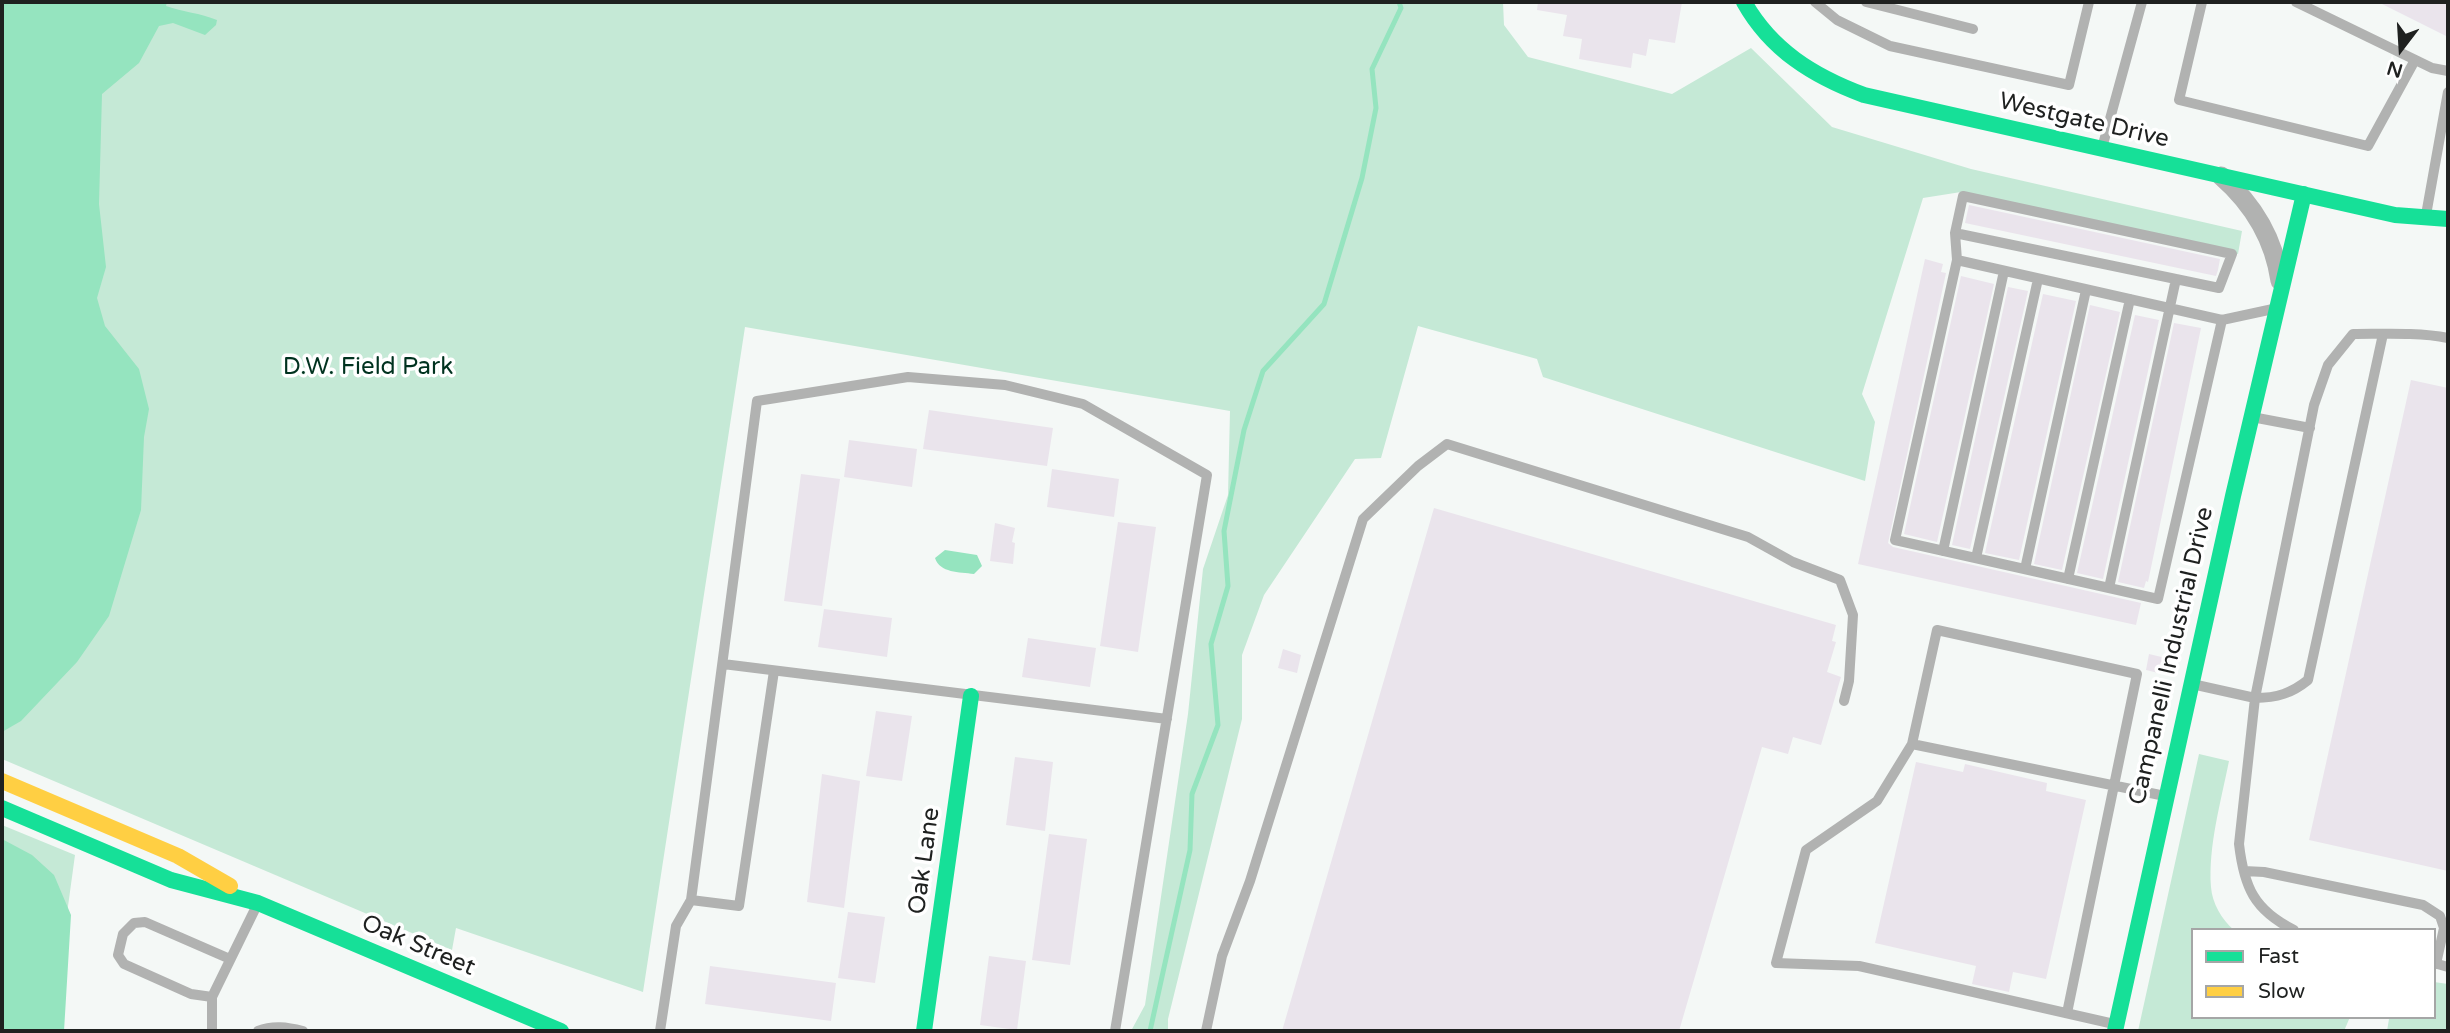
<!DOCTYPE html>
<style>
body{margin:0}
#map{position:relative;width:2450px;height:1033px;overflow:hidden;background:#f4f8f6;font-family:"Varela Round",sans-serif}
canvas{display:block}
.frame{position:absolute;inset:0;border:4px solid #1f2120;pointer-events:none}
.legend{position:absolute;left:2191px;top:928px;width:245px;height:91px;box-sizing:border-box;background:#fff;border:2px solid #a5a6a6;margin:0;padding:9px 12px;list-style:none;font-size:21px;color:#1f2120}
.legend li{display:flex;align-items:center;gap:14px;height:35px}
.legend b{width:35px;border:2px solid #a5a6a6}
.north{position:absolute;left:2366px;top:14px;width:70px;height:70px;-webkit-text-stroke:5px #fff;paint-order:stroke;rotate:197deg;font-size:19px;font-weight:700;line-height:28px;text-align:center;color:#1f2120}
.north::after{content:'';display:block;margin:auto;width:24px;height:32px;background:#1f2120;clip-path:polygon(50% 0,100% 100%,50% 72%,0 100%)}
</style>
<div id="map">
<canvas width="2450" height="1033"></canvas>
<div class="frame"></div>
<ul class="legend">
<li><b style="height:9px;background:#16e098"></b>Fast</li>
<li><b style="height:9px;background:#ffcf43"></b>Slow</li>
</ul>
<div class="north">N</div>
</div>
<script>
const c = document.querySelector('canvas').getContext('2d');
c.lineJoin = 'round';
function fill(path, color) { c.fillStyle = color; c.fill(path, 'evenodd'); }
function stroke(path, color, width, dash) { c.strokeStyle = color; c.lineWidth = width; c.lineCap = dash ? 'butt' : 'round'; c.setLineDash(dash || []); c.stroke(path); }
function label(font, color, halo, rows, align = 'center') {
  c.font = font + ' "Varela Round",sans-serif'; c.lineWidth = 7; c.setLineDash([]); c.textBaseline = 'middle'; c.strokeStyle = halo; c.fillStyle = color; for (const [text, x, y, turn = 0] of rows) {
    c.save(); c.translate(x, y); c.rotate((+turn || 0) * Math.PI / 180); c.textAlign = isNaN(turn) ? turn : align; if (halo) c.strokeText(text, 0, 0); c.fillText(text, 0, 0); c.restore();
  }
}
fill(new Path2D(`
 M2,2H1503L1504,25L1528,57L1672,94L1751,48L1832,127L1971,169L2242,231L2238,254L1961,192L1923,198L1862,394L1875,422L1865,481L1543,377L1537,359L1418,326L1381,458L1355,459L1264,595L1242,655V719L1168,1019V1031H1131L1145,1005L1188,714L1203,569L1228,495L1230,411L745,327L643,992L456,928L452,950L2,759Z
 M2199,754L2229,761C2221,801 2208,847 2211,887C2212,903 2222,920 2234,930H2193V1017H2350L2344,1031H2138Z
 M2,825L75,855L51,1031H2Z
 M2434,982L2448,984V1031H2387L2389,1019L2385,1017H2434Z`), '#c5e9d6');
fill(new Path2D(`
 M2,2H167L166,6C183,12 200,13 217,20L216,25L205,35L173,23L159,26L139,63L102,94L99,204L106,267L97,298L105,326L139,369L149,409L144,437L141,510L109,616L77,662L21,721L2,732Z
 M945,550L977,555L982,566L974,574C959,572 940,573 935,558Z
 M2,839L32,855L54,875L71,915L64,1031H2Z`), '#95e4bf');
stroke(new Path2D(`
 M1150,1031L1190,850L1192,794L1218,725L1211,644L1228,586L1224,531L1244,430L1263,371L1324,304L1362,178L1376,108L1372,69L1401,8L1399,2`), '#95e4bf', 5);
fill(new Path2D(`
 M1538,2H1682L1675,43L1649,39L1646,56L1633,53L1631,68L1579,59L1582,39L1563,36L1567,15L1537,10Z
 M2378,2H2448V37Z
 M1969,205L2220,259L2218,270L2216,276L1965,223Z
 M1925,259L1943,264L1941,272L1946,273L1888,543L1893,547L2141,603L2136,625L1858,564Z
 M1961,276L1994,284L1937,542L1904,534Z
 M2008,287L2028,291L1970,549L1952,545Z
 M2043,294L2076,301L2019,560L1985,553Z
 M2090,305L2120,312L2062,570L2034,564Z
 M2135,315L2159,320L2103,579L2077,573Z
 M2174,323L2201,328L2148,582L2146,581L2144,588L2118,582Z
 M2411,380L2448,388V871L2309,840Z
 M929,410L1053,428L1047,466L923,449Z
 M849,440L917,449L912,487L844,477Z
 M1052,469L1119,479L1114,517L1047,507Z
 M801,474L840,479L822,606L784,601Z
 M1434,508L1836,625L1832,641L1836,642L1827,672L1841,677L1821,745L1793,737L1788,754L1762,747L1679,1031H1282Z
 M1118,522L1156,527L1138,652L1100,646Z
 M995,523L1015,528L1012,542L1015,543L1013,564L990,561Z
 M824,609L892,618L887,657L818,647Z
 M1028,638L1096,648L1090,687L1022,677Z
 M1283,649L1301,655L1297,673L1278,668Z
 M2149,654L2174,660L2170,676L2146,670Z
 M876,711L912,716L902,781L866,776Z
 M1015,757L1053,762L1045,831L1006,825Z
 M1916,762L1963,772L1965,764L2047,783L2046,791L2086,800L2046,979L2013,972L2009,992L1972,984L1976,966L1875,943Z
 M822,774L860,781L844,908L807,902Z
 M1049,834L1087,839L1070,965L1032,960Z
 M848,912L885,917L875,983L838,978Z
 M989,956L1026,961L1017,1030L980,1025Z
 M710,966L836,983L831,1021L705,1004Z`), '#eae4ec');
stroke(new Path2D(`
 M1815,2L1837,20L1890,46L2069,85L2089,2
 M1866,2L1973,29
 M2202,2L2179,100L2368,146L2415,60
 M2296,2L2432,68L2448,71
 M2102,148L2142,2
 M1963,196L2232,254L2219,288L1955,233Z
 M2426,215L2448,92
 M1955,233L1957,260
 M2222,320L1957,260L1895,540L2158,599L2222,320L2273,309
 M2383,334L2308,680C2292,693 2277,698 2255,698L2314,405L2328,365L2353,334C2384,334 2418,332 2448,338
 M2252,417L2310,428
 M1943,551L2004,271
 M1976,558L2038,279
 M2025,569L2086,290
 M2068,579L2130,299
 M2109,588L2176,279
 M723,664L1167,719
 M2192,684L2255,698L2239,844C2244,887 2254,910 2294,930
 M1912,744L1937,630L2137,674L2067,1013
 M2244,871L2264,872L2423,905L2440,916L2444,928L2436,964
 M691,900L739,906L774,671
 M2434,963L2448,967
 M212,997L191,994L124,964L118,955L123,934L134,923L145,922L230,959
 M2114,1024L1859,966L1776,963L1806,850L1877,801L1912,744L2165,796
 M212,1031V997L258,903
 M258,1031C273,1025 287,1027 303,1031
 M660,1031L676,926L691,900L757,401L908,377L1005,385L1083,404L1207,475L1115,1031
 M1206,1031L1222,956L1250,881L1363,519L1418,466L1447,444L1748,537L1793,562L1840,580L1853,615L1849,681L1844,701`), '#b1b2b1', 10);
stroke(new Path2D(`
 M2221,176C2253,204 2274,239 2280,281`), '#b1b2b1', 19);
stroke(new Path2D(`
 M1744,2C1771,50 1813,76 1864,95L2395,215L2448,219
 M2,808L171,880L258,903L561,1031
 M924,1031L971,696
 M2115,1031L2233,496L2304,194`), '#16e098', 16);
stroke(new Path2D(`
 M2,781L178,856L230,886`), '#ffcf43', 16);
label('24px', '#1f2120', '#fff', [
 ["Westgate Drive",2084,121,13],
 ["Campanelli Industrial Drive",2172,656,-77],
 ["Oak Lane",925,861,-82],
 ["Oak Street",418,946,23]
]);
label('24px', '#00321f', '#fff', [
 ["D.W. Field Park",368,368]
]);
</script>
